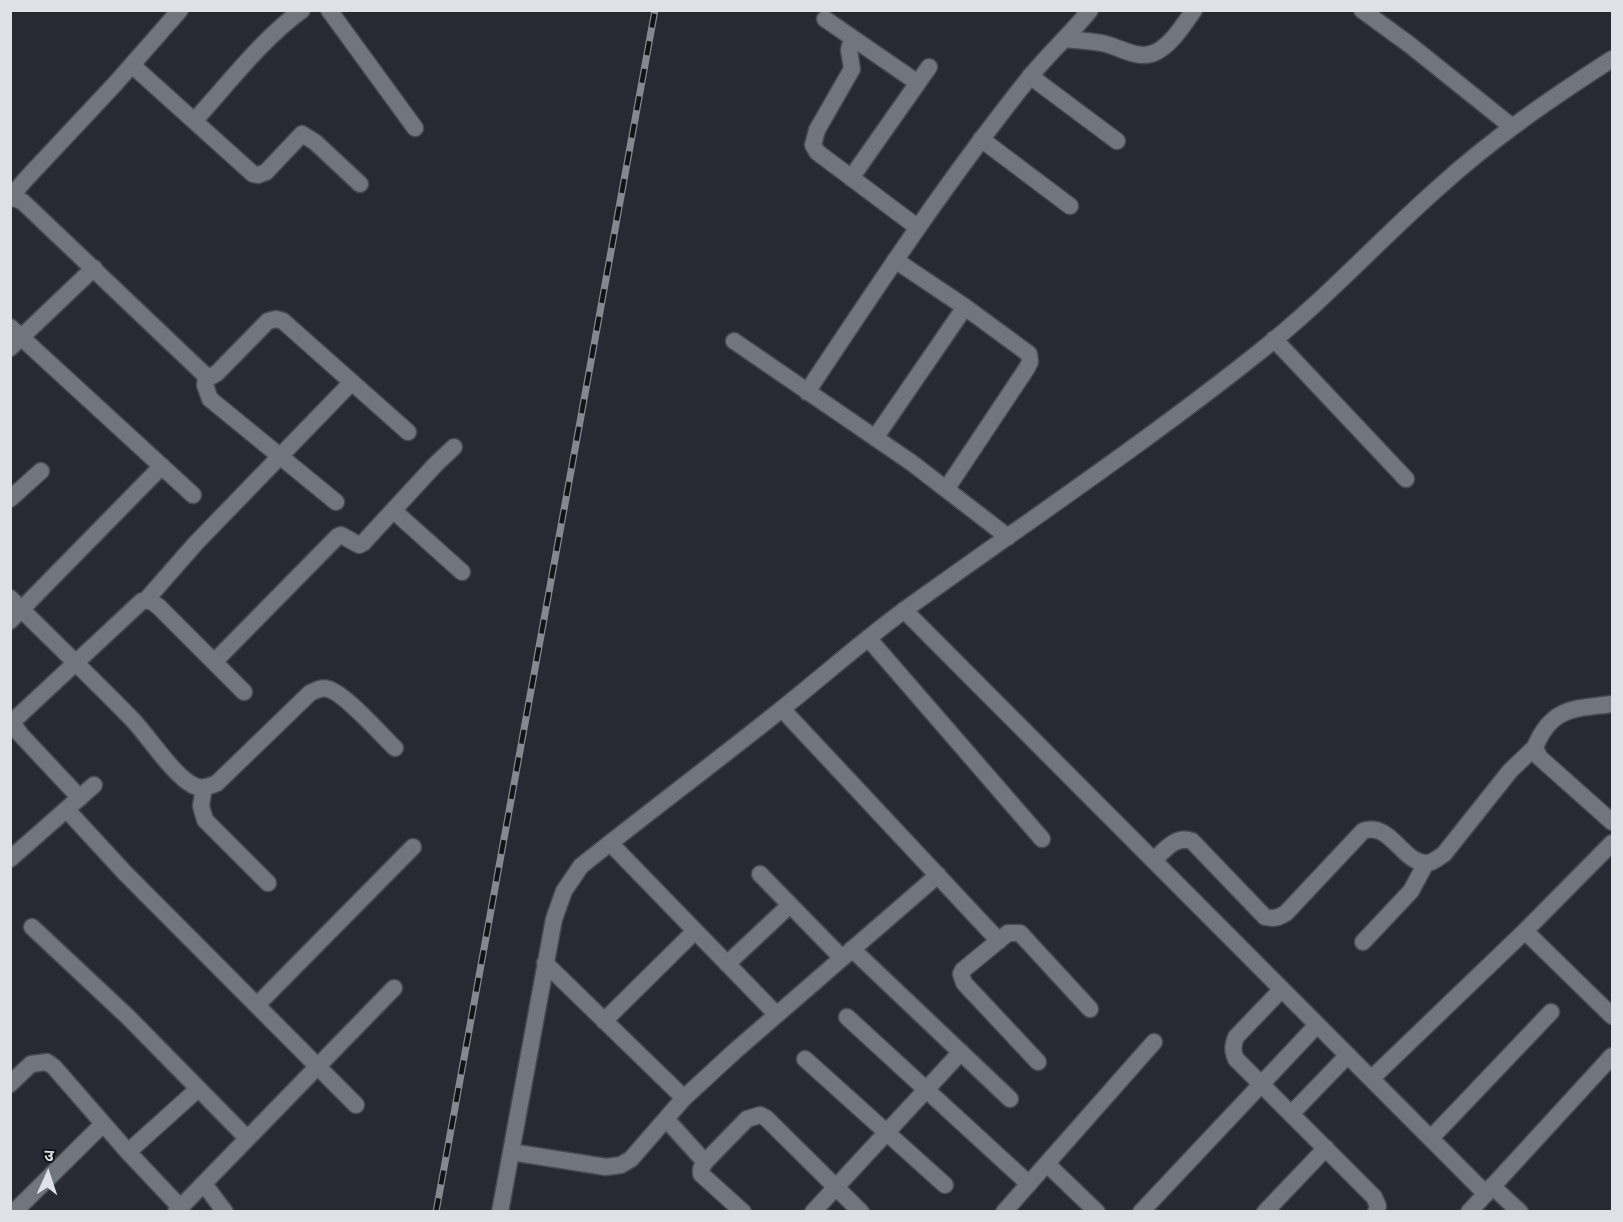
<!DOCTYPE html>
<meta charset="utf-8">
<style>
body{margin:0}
#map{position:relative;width:1623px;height:1222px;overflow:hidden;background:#272a32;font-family:Cabin,"Noto Sans Devanagari",sans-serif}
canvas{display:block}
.frame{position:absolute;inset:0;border:12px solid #dfe1e6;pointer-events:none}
.north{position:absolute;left:18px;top:1144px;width:60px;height:60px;-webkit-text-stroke:4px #111317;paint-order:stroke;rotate:3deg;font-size:16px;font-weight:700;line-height:24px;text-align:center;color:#dfe1e6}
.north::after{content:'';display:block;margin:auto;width:21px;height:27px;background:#dfe1e6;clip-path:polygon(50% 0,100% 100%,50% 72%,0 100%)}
</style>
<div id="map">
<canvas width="1623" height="1222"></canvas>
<div class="frame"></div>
<div class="north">उ</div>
</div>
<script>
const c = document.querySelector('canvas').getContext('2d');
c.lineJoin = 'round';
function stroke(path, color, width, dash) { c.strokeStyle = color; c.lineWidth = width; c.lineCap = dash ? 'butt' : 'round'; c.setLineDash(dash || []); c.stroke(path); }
const minor = new Path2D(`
 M329,10L415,128
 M1362,10L1410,45L1511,126
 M825,19L918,83
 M852,38L849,50L852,69L817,130L813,145L817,152L917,227
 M1065,39C1077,40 1090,41 1102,43C1121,47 1138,61 1156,52C1172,44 1184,24 1194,10
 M132,65L253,174L258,175L266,172L302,134L315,142L360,184
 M1030,76L1117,141
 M195,120C229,83 261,40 302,10
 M981,139L1070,206
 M851,178L929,67
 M10,198L25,180L115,84L180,10
 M10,199L15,198L23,202L206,376L210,377L217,373L268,321L276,319L283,321L408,432
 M895,260L965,307L1029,354L1030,362L1027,368L947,488
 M10,327L193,495
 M1274,339L1406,479
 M734,341L912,463L1008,537
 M10,348L94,268
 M206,376L205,385L210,399L336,502
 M807,392C878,285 949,178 1029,78C1048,54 1071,34 1090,10
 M875,438L965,307
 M10,499L41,471
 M394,511L462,572
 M10,598C51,639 92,678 132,719C148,736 173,774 191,784C200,790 208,787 217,783L310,693C316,690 322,687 328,689C345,693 381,735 395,748
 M146,600L196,543L352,382
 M904,610L1486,1194
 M10,621L162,466
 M868,638L1042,839
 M214,662L337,537L341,535L359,545L363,543L436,464L454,447
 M1612,704C1575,709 1552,706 1535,747L1539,757L1612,822
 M782,709L999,941
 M204,787L201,806L205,820L268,883
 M80,798L20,734L12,722L142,601H151L159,607L244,692
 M67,810L125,873L356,1105
 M610,843L776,1014
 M10,859L94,785
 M1154,860C1165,850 1176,835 1192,841L1265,917C1274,919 1278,918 1286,913L1363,831C1391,821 1403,865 1428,863C1434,862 1439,857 1444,854L1510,771L1535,747
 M760,874L842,958
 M32,927L128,1017L247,1138
 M1525,931L1612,1016
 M1363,942L1411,891L1426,863
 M852,949L1010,1099
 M545,963L684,1098
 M727,964L790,905
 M1282,989L1236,1037C1233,1045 1232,1050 1236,1059L1374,1197L1378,1206L1376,1212
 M257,1005L413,847
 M847,1017L1029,1184
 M604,1021L695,931
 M805,1059L945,1185
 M1038,1062L964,983L961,974L963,970L1008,933H1020L1090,1009
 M1372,1078L1525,931L1612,843
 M10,1084L31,1064L47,1062L54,1067L128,1152L180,1207
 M1292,1113L1348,1055
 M666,1119L705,1162L747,1119L760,1115L766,1118L861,1212
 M1431,1138L1551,1012
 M128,1152L198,1089
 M511,1152L606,1167L621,1165L631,1159L684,1098L735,1051L938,875
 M705,1162L701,1169V1174L743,1212
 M1047,1164L1097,1212
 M204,1184L225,1212
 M1492,1186L1520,1212
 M14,1212L103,1124
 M176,1212L394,988
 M500,1212L554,919L564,891L581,866C646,814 713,764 778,712C821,678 862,641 906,609C1024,524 1145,443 1258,353C1322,303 1377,242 1438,188C1493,138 1550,99 1612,59
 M813,1212L961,1052
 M1004,1212L1154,1042
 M1141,1212L1317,1025
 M1265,1212L1326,1148
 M1469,1212L1612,1056`);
stroke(minor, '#46494f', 19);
stroke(minor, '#70757e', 16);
const rail = new Path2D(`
 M436,1212L655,10`);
stroke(rail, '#86888f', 7);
stroke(rail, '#111317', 4.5, [14]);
</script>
